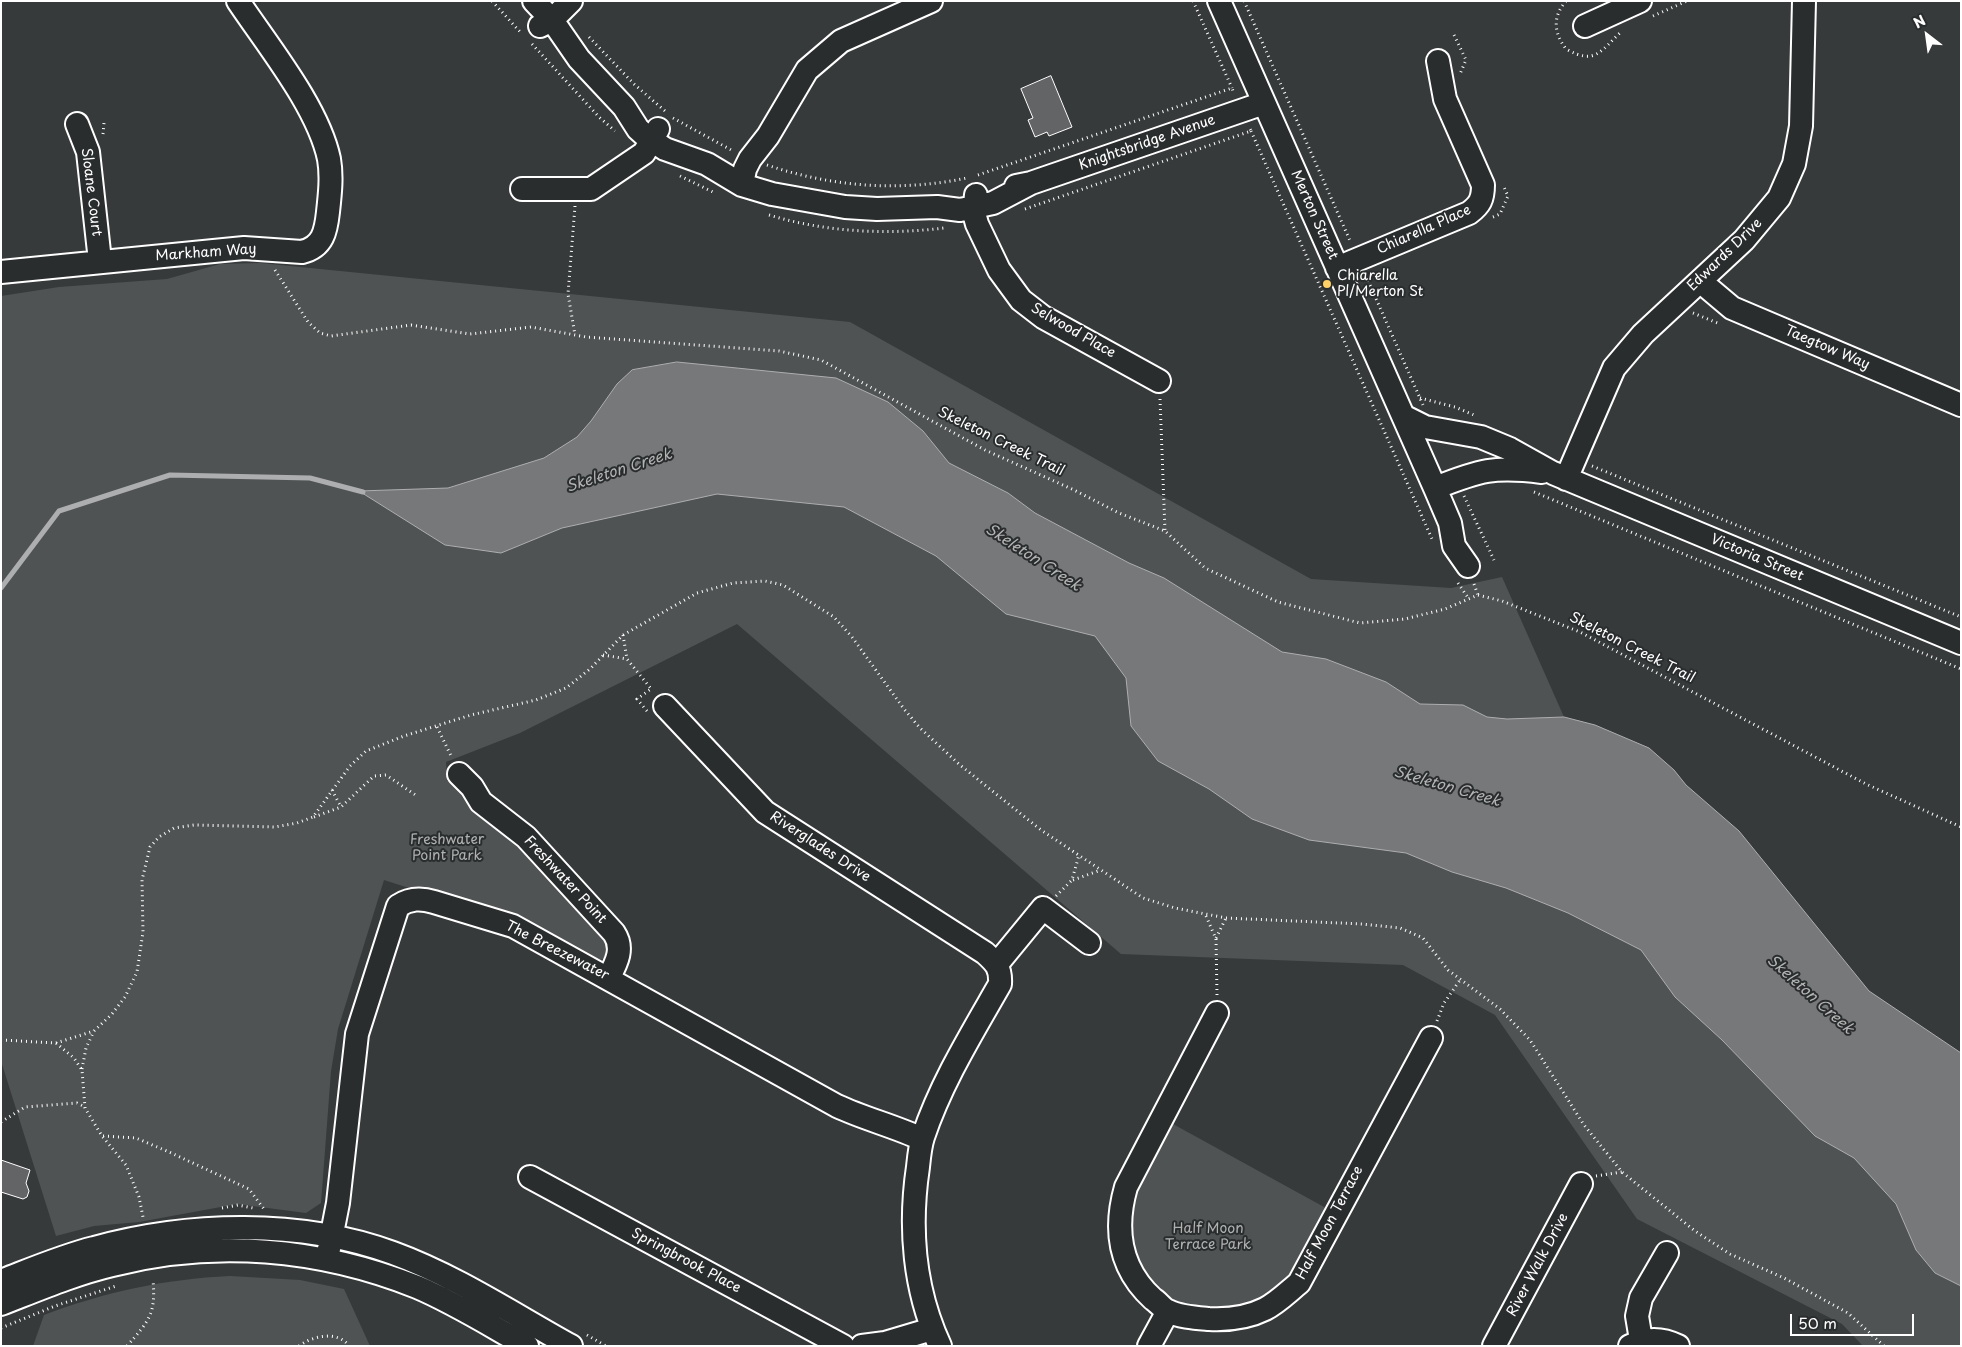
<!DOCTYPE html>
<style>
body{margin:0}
#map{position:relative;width:1962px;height:1347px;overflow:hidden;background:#373a3b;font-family:"Playpen Sans",sans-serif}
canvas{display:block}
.frame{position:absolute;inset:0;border:2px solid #fff;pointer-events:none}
.north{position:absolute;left:1902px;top:10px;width:50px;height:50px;-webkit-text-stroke:4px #2a2d2e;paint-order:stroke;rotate:330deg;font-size:14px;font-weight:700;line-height:20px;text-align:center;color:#fff}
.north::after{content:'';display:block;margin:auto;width:18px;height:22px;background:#fff;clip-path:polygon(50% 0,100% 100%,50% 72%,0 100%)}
.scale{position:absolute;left:1790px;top:1314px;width:124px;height:22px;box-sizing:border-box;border:2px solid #fff;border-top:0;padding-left:6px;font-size:15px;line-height:18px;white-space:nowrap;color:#fff;-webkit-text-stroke:4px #2a2d2e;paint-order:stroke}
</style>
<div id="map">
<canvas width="1962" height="1347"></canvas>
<div class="frame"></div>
<div class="north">N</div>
<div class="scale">50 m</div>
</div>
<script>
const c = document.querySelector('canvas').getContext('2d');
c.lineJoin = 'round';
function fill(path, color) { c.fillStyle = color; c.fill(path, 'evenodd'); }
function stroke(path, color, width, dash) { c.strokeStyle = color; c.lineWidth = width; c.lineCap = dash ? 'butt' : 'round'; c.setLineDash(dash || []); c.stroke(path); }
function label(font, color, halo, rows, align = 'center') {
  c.font = font + ' "Playpen Sans",sans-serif'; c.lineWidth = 4; c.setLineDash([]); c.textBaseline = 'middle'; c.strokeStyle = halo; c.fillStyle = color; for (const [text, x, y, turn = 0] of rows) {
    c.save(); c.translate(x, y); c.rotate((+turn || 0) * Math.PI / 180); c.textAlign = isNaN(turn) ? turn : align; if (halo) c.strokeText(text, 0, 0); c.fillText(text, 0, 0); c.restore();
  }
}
fill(new Path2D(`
 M260,263L850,322L1311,579L1451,588L1502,577L1564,717L1582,837L1961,1143V1346H1863L1842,1324L1637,1219L1495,1015L1403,965L1121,954L737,624L520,733L446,762L447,781H453L509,834L614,944L606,958L594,962L515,922L384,880L338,1029L331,1071L321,1203L306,1213L237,1204L139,1222L94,1226L56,1236L1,1061V296L59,287L167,279L220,264Z
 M1162,1118L1335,1213L1282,1298L1195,1318L1133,1276L1126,1187Z
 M230,1276L300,1280L344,1289L370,1346H33L44,1315C105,1292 165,1279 230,1276Z`), '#505354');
const water = new Path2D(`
 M677,362L836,378L888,402L923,431L949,463L1008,493L1035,513L1129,563L1164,578L1282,652L1326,659L1386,682L1420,704L1463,705L1487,717L1507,719L1564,717L1595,725L1649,748L1674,770L1686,785L1739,831L1869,991L1961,1053V1286L1935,1273L1916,1250L1896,1204L1854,1158L1815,1136L1722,1040L1675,997L1641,950L1568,913L1506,888L1452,872L1406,853L1309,840L1252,819L1209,789L1158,761L1131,726L1126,678L1095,636L1006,614L936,556L844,507L717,494L562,528L501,553L445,545L359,491L448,488L544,458L577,437L591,421L617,384L632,370Z`);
fill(water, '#767879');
stroke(water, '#adaeaf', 1);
stroke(new Path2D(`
 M1,588L59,511L170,475L310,478L363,492`), '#adaeaf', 5);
const building = new Path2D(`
 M1051,76L1072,127L1049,136L1047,132L1035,137L1028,120L1033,118L1021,89Z
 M1,1160L30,1170L26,1183L29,1191L27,1197L23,1199L1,1192Z`);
fill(building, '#636465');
stroke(building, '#fff', 1);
const minor = new Path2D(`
 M534,1L552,20L579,59L624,107L638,129L648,138L665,149L707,164L742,185L772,194L845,207L877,209L937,207L960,210L993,203L1031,183
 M1219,1L1435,488L1450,523L1454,546L1468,566
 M540,26L552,20L571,1
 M1585,26L1640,1
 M77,124L88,152L100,261
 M742,185L745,169L750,159L768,136L807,70L841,41L931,1
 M1016,186L1031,183L1264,103
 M522,189H591L644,153L658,129
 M976,195L974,213L977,224L999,270L1021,300L1043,317L1159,381
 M1337,268L1469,213C1480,205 1483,199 1483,185L1445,99L1438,61
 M1,272L244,248L302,252C323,247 326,231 328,212C330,194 332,176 329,159C318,107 268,46 238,1
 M1700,281L1732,308L1961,405
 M1403,416L1425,427L1481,437L1510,449L1553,473L1961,643
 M1566,479L1614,368L1643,334L1744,240L1779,198L1794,164L1801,126L1804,1
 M1435,488C1480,470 1494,466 1542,472
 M665,706L765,812L985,953C996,963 1001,968 1000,984C972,1033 941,1083 923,1137C920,1146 919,1157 918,1167C909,1227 914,1290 940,1346
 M459,774L472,787L481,802L526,837L614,933C624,948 617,962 609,977
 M997,964L1043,908L1089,943
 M1217,1013L1126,1187C1114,1229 1119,1268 1153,1299C1158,1302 1163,1309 1168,1311C1179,1317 1197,1318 1209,1319C1229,1320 1247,1318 1265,1309C1277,1303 1288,1292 1299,1283L1431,1038
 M530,1177L843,1346
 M327,1259L338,1203L357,1034L398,906C410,898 421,898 434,902L513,926L837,1106C865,1119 894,1126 922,1139
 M1,1281C32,1269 62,1256 94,1248C189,1222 300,1219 393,1253C456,1276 513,1314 571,1346
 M1,1304C37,1290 74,1274 112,1265C214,1239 319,1248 417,1287C455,1303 491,1326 527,1346
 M1641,1340L1637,1316L1641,1298L1667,1253
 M862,1346L885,1343L932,1329
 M1149,1346L1168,1311
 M1494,1346L1581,1184
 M1630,1346C1646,1338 1662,1338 1678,1346`);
stroke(minor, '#fff', 26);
stroke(new Path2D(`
 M492,1L522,34
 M1193,1L1232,88
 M1244,1L1351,243
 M1566,1C1552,17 1554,33 1566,49C1596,66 1601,50 1621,32
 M1653,16L1687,1
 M1454,35L1466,60L1460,74
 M589,37L634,84L665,111
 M532,44L599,117L615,131
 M673,118L733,151
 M1251,131L1432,539
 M103,134L104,123
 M767,165C832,187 900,192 967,178
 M978,175L1232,88L1234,94
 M680,176L715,193
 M575,206L568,294L575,335
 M1025,209L1251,131L1249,127
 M769,215C825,232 886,235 944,228
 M1493,217L1500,214L1508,196L1503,185
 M275,270L308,322L320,333L331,336L411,325L470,334L531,327L586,337L779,351L821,360L985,450L1074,490L1119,513L1165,531L1205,568L1278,602L1360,623L1405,619L1445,609L1478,595L1502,601L1580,632L1866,784L1961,827
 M1366,276L1423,405
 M1693,313L1720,324
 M1420,398L1455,407L1474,415
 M1160,399L1165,531
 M1592,466L1961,617
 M1534,492L1961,669
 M1464,496L1494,560
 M1458,583L1469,599
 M1474,584L1478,595
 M623,635L627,659L652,690
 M603,655L627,659
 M647,711L637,699L651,689
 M437,727L452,758
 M332,790L341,807
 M314,817L341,807L374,776L386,775L417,796
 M1073,880L1101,870
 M1056,896L1072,880L1079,855
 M1206,916L1216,939L1217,995
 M1216,938L1226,918
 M1437,1021L1444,1003L1460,980
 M1,1040L56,1043L94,1031L112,1014L125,997L137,972L143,932L142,880L150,847L159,837L174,828L194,825L275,827L297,823L313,817L350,766L366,751L404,736L471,715L536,700L566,688L590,669L623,635L697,593L733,583L765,581L783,585L834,617L852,637L904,709L920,728L960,765L1041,830L1143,898L1175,908L1226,918L1362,924L1400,928L1423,938L1448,970L1500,1009L1530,1040L1584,1125L1622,1172L1695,1231L1730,1254L1784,1278L1848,1313L1884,1346
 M56,1043L74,1058L82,1070L85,1108L102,1136L126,1165L139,1197L143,1217
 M82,1069L86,1048L94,1031
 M1,1122L25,1107L77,1103L85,1107
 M103,1136L136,1138L169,1152L249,1189L264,1209
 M1596,1176L1622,1172
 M222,1208L238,1205L253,1208
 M1,1328L55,1306L116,1286
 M587,1335L606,1346
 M127,1346C149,1321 156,1314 153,1280
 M299,1346C312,1336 338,1330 349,1346`), '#fff', 3, [1, 4]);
stroke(minor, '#2a2d2e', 22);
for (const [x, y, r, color] of [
 [1327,284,5,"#ffd166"]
]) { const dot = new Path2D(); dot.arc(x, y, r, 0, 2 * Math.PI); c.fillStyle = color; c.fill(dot); stroke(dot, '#2a2d2e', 2); }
label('14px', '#fff', '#2a2d2e', [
 ["Knightsbridge Avenue",1147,143,-19],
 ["Sloane Court",91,192,83],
 ["Merton Street",1314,215,66],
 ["Chiarella Place",1424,230,-24],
 ["Markham Way",206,253,-4],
 ["Edwards Drive",1725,255,-44],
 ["Selwood Place",1073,331,30],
 ["Taegtow Way",1827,348,23],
 ["Skeleton Creek Trail",1001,442,26],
 ["Victoria Street",1757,558,23],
 ["Skeleton Creek Trail",1632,648,27],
 ["Riverglades Drive",820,847,33],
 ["Freshwater Point",565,880,47],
 ["The Breezewater",557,951,27],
 ["Half Moon Terrace",1330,1223,-62],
 ["Springbrook Place",686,1261,28],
 ["River Walk Drive",1538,1265,-62]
]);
label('14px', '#fff', '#2a2d2e', [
 ["Chiarella",1337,276],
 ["Pl/Merton St",1337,292]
], 'left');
label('14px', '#b0b2b2', '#2a2d2e', [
 ["Freshwater",447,840],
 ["Point Park",447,856],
 ["Half Moon",1208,1229],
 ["Terrace Park",1208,1245]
]);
label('italic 15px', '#b4b5b5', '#2a2d2e', [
 ["Skeleton Creek",619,471,-18],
 ["Skeleton Creek",1033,558,33],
 ["Skeleton Creek",1447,787,16],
 ["Skeleton Creek",1810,995,42]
]);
</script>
